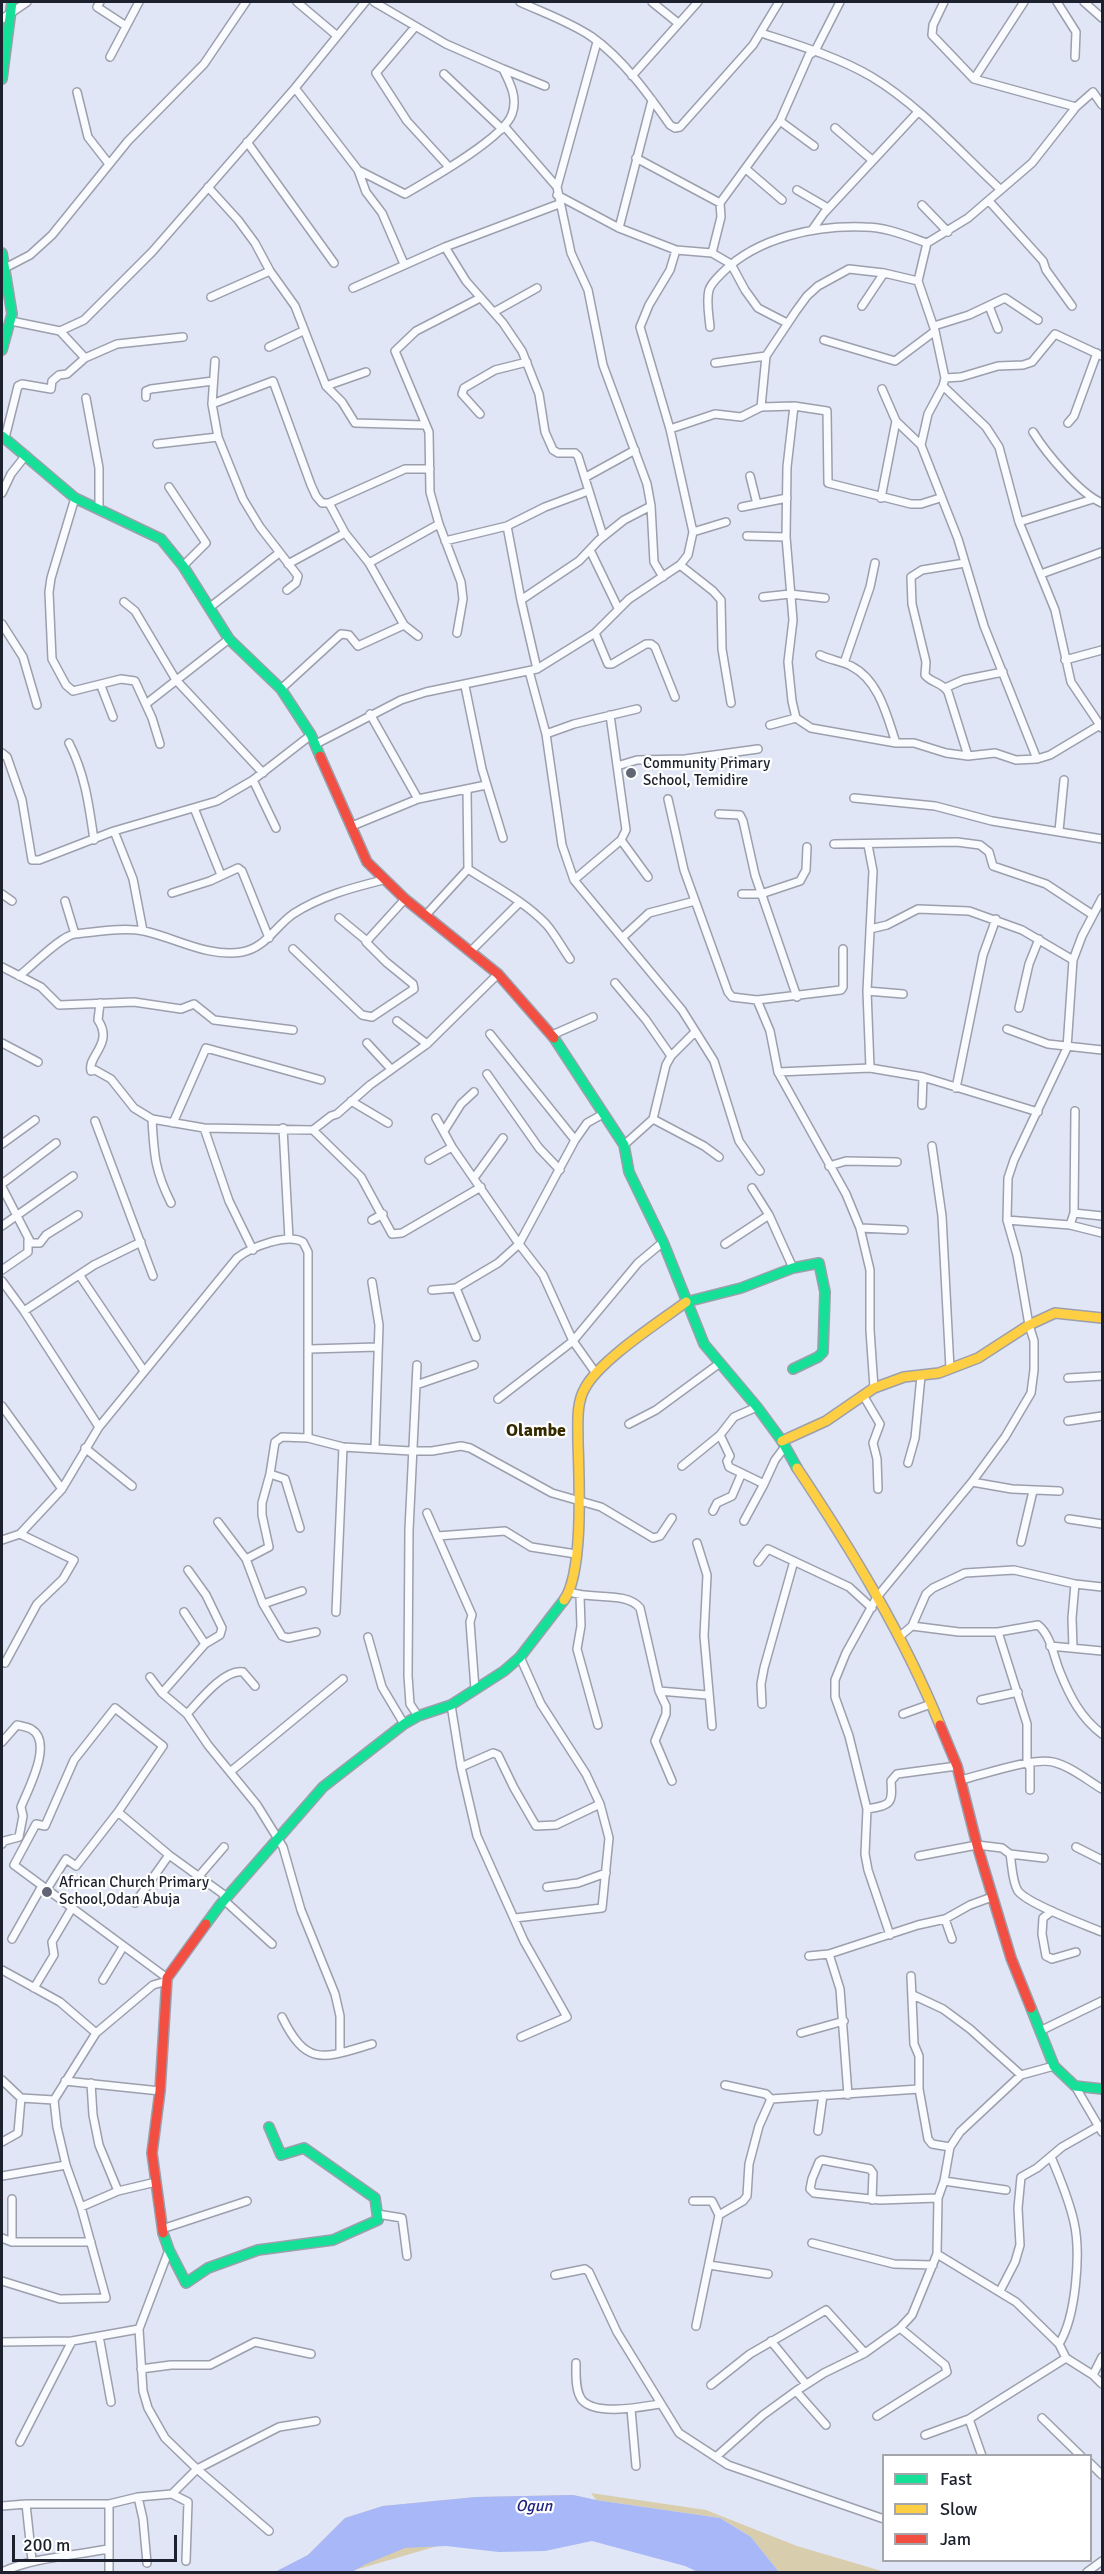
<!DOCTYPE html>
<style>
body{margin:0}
#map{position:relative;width:1104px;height:2574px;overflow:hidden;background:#e1e6f6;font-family:Signika,sans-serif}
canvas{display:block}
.frame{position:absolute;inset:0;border:3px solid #1d202d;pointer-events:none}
.legend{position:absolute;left:882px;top:2454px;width:210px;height:108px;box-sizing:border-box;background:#fff;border:2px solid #a5a6ab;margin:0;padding:8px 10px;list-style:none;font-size:18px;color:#1d202d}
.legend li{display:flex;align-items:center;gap:12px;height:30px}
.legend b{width:30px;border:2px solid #a5a6ab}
.scale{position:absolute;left:12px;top:2535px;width:165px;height:27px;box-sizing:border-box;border:3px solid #1d202d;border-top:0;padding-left:8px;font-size:18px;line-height:21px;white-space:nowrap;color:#1d202d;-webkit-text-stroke:4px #fff;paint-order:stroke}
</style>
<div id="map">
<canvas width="1104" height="2574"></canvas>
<div class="frame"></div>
<ul class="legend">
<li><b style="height:8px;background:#16e098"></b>Fast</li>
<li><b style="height:8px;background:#ffcf43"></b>Slow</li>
<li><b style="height:8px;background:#f24e42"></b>Jam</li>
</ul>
<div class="scale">200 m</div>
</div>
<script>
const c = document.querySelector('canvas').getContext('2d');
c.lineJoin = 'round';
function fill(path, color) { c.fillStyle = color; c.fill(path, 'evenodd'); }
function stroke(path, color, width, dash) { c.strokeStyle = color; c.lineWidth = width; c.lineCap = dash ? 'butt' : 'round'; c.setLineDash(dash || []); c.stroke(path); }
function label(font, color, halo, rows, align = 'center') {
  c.font = font + ' Signika,sans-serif'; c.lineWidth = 4.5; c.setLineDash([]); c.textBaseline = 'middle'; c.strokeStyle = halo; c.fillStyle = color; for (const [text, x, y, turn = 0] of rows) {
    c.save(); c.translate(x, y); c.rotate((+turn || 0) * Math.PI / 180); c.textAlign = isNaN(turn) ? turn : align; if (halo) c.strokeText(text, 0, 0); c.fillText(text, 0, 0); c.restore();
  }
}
fill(new Path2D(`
 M591,2493L706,2510L797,2546L885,2572H779L751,2537L720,2518L596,2500L348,2572H275L308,2555L345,2518L383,2506L476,2497L573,2495L596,2500Z`), '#d8ceae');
fill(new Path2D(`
 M573,2495L596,2500L720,2518L751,2537L779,2572H698L685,2566L592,2541L545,2551L499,2552L446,2546L405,2548L366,2564L352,2572H275L308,2555L345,2518L383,2506L476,2497Z`), '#a8b7f7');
const street = new Path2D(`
 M100,2L97,7L126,26
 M297,2L336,35
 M520,2C544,13 570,22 592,37C623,59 648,94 670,125L675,128L680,127L753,45L779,2
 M652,2L678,23
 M944,2L933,25L932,35L974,79L1076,107
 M1057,2L1076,32L1075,57
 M1084,2L1102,18
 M2,19L27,2
 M415,27L376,73L407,121L449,167
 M761,33C798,45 838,57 872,77C920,106 959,151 1000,189
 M110,57L139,2
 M503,69L545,86
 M444,74L502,129
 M632,76L698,2
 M974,79L1024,2
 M295,88L358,170L405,194C429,180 504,138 512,114C518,98 510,83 503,69L446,44L374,2
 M77,92L88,137L109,164
 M1102,105L1093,92L1076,107L1032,163L968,218L927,243L918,281L935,331L945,378L943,386L986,427L999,447L1019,522L1055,610L1071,682L1102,728
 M780,121L814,146
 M505,127L557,187L571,253L588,290L603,365L647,484L651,506L654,562L663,577
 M835,128L872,160
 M247,142L334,263
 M636,158L720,203
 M746,169L782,200
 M358,170L366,192L382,213L404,264
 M208,187L238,220L255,243L270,271L295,306L326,386L342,402L355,423L424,425
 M557,187L597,42
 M797,190L828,208
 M557,195L619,228L676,250L712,253L731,264L745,290L758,308L787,323
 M989,201L1043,261L1046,270L1072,306
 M922,205L948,232
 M619,228L652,100
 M812,230L824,213L918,112
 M445,247L466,281L503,323L522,351L539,394L545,432L553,450L558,453H575L578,456L603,536
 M712,253L721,217L720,203L780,121L809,55L815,51L840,2
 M5,268L30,255L52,235L128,141L204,64L246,2
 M353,288L445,247L559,204
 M211,297L270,271
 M862,306L884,273
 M989,306L998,329
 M494,312L537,288
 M11,321L60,331L84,320L152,252L295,88L365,2
 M934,326L969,315L1005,298L1038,320
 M710,327C709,315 706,301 709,290C711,283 718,277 723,272C758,237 817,225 865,227C886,227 907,236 927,243
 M60,331L85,358L117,344L183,337
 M824,340L895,361L935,331
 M269,347L303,331
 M215,361L212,404L218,437L243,499L260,527L298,576L296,583L287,590
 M715,363L766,356
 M945,378L961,377L998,366L1023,365L1032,362L1055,334L1102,356
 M326,386L366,372
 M943,386L928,414L921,445L958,539L984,626L1037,759
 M882,389L896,421L921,445
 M146,397V391L151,389L213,381
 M86,398L99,468V509
 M212,404L273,381L311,485L316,496L322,503H329L405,469H430
 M794,406L787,467L786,537L793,620L788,662L792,701L796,718
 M761,407L766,356L796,311L807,296L818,286L849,269L884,273L918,281
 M480,414L462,394L464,388L495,370L527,362
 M1068,423L1074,416L1097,353
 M670,429L715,414L741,417L761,407L794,406L827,411L828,483L911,504H921L940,498
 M1033,432C1046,453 1080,494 1102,503
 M5,438L18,386L22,384L51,389L52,381L59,375L67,374L85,358
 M157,444L218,437
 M750,476L757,504
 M586,477L635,450
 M169,487L206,543L183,566
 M2,493L11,474L26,455
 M75,498L51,578L49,592L52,659L66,685L73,691L121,679L135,681L152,718L160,744
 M881,498L896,421
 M329,503L345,533L369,563L404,625L418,636
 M742,507L787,498
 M1019,522L1093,499
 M507,526L521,600L537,669
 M693,532L726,522
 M747,536L786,537
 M445,541L507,526L545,507L588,491
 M590,550L618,608
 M369,563L439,524
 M965,563L922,570L911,577L912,604L926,662L925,675C931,683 942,682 948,692L968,756
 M288,564L345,533
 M680,565L713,591L721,600L722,649L731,703
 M1041,574L1102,552
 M763,597L790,594L825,598
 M521,600L579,561L599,540L624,520L651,506
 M124,602L135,611L176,680L263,773
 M209,608L279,553
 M2,624L23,657L37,705
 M457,633L463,599L461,582L439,524L430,492L429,432L395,351L416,331L480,298
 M595,633L608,664H612L646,644H651L655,647L675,697
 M820,655C830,660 841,661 851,666C879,680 887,716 896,743
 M1065,660L1102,650
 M844,663L870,587L875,563
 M529,671L546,734L562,845L574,880L682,1010L714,1061L739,1141L760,1171
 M101,686L113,717
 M465,686L482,769L503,838
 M945,688L963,680L1003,672
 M281,689L341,634L349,635L358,646L404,625
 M146,704L229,639
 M370,714L418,799
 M610,715L626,830L621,840L648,877
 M770,725L796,718L811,728L896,743H914L946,753L968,756L995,753L1016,760L1037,759L1050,755L1100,725
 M546,734L574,724L637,709
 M69,743C85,774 89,805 94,840
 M316,744L401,700L426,692L537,669L595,633L629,599L680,565L688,555L693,532L670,429L640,327L649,305L670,270L676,250
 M2,753L7,757L22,800L32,860H39L114,831L217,801L253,780L311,735
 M617,766L637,760L685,759L758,749
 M253,780L276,828
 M854,798L935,806L992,821L1102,839
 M668,799L684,870L728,992L732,997L757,1000L841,990L843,987V949
 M194,808L221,875
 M719,814L740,815L743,821L755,875L797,997
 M352,826L418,799L486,785
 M114,831L133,879L143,931
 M1059,831L1064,780
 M834,844L957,842L980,845L989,852L993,866L1046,884L1093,915
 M868,845L873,871L867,991L870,1068
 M468,869C494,886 524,901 546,924C555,934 562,948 570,959
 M574,880L621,840
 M172,893L210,881L238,868L242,871L269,938
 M2,894L12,901
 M742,894H761L800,881L806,870L807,847
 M65,901L75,934
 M425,916L468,869L467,789
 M339,918L367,941
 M870,929L887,925L918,909L969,911L1022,930L1073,960
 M623,937L649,913L695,901
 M293,949L362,1015L372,1017L414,989L413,984L386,962L366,942L405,899
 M471,951L520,902
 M2,967L41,987L59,1005L134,1002L181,1009L194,1004L214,1020L293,1030
 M19,976C32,966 62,935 75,934C97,932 122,927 144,931C176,938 209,958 242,952C265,948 275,927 293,914C321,896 351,888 383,880
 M615,983L646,1020L671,1056
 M867,991L903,994
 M757,1000L770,1031L778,1072L846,1194L860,1228L870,1270V1330L874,1388
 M100,1003L98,1020C114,1044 87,1056 91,1071L95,1070L111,1079L134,1108L152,1119L204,1128L313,1130L361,1177L392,1234L402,1233L481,1187
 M1019,1008L1029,964L1039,939
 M397,1021L427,1044
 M1007,1029L1048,1044L1102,1050
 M490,1034L575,1140
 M552,1035L593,1017
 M2,1043L38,1062
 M367,1043L391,1069
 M778,1072L870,1068L923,1077L1038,1112
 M487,1074L539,1148L560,1170
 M956,1088L983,955L996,919
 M351,1101L388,1123
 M922,1105L923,1077
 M436,1118L452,1147L519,1244L543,1275L573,1341L595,1372
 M152,1119C154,1156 155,1171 171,1203
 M653,1119L704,1146L719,1157
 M95,1121L153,1276
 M173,1123L206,1048L321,1080
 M204,1128L229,1201L253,1250
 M283,1128L289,1239
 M313,1130L331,1116L337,1114L370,1085L427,1044L498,974
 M444,1131L461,1104L474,1092
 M2,1144L35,1120
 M624,1145L653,1119L666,1065L671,1056L695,1032
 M932,1146L942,1216L950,1369
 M429,1160L452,1147
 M829,1166L846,1161L897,1162
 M474,1178L503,1138
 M2,1184L56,1143
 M2,1187L31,1243H40L46,1235L78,1215
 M752,1188L769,1215L793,1268
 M1074,1213L1102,1216
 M372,1220L383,1214
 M1007,1220L1070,1225L1102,1233
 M1070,1225L1074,1213L1075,1111
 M2,1226L73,1176
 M860,1228L904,1230
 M725,1244L769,1215
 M2,1270L28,1252V1240
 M80,1276L144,1371
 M2,1281L24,1311L99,1427
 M372,1282L379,1325L375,1448
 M456,1288L476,1337
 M432,1290L456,1288L498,1263L519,1244L575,1140L587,1123L603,1114
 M24,1311L94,1265L141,1242
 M310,1349L378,1347
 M417,1365L409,1530L408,1676L410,1704L418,1716
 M1068,1378L1102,1376
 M416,1385L474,1365
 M863,1395L880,1424L873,1443L877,1459L878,1489
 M498,1399L573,1341L638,1263L663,1242
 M2,1406L62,1489
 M1068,1421L1102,1416
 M629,1424L656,1410L720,1363
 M720,1435L730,1456L727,1461L729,1467L764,1484L744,1521
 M85,1448L132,1486
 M908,1463L915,1438L921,1376
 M682,1466L720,1435L734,1417L757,1407
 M270,1474L285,1479L300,1528
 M972,1482L1012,1489L1059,1491
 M764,1484L775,1460L784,1448
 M713,1511L717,1503L732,1496L741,1475
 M427,1513L472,1615L470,1622L475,1689
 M1069,1519L1102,1524
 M218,1522L246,1559L263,1604L282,1636L288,1638L316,1632
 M437,1536L505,1531L531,1547L576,1554
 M2,1540L20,1534L62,1489L99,1427L237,1258C251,1247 287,1233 303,1242L308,1252V1438
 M1021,1542L1033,1491
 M697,1543L707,1575L704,1636L712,1726
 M246,1559L269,1547L262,1515V1503L270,1474L275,1442L282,1437L308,1438L343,1447L411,1451H432L461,1446L470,1448L552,1493L601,1507L653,1538L660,1536L672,1518
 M758,1562L768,1549L849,1587L872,1608
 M570,1592C590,1600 627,1591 640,1608L659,1691L666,1706V1714L655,1741L672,1781
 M580,1596L581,1626L577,1649L598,1725
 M263,1604L302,1591
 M184,1612L205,1644
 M336,1612L343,1447
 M912,1626L959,1632H998L1038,1625C1051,1635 1054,1658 1060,1672C1070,1697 1081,1718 1102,1734
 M998,1632L1027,1724V1764L1030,1767V1790
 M368,1637L382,1687L404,1724
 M899,1637L912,1626L926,1594L933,1588L965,1573L1014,1570L1075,1584L1102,1587
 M1050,1646L1102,1651
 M1073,1648L1072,1618L1075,1584
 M5,1663L37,1604L63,1579L74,1560L20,1534
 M150,1677L162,1693L187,1714L208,1745L257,1805L283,1847L301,1910L335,1994L340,2016V2053
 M659,1691L707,1695
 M162,1693L205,1644L220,1635L222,1628L206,1595L188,1570
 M981,1700L1018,1692
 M762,1704L761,1684L764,1668L794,1561
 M451,1705L461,1767L477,1836L524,1941L567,2017L521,2037
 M187,1714C199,1701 225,1668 243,1672L255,1686
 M903,1714L931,1704
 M2,1742L17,1725C21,1726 27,1727 31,1729C54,1742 28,1789 21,1807L23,1816L19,1837L4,1841L2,1844
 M461,1767L493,1753L498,1755L514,1788L536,1826L556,1825L600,1804
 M230,1772L343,1679
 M961,1780C982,1775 1033,1757 1053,1762C1070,1766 1087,1780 1102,1789
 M867,1809C890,1805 893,1805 891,1781L897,1774L957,1766
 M118,1812L169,1855L223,1894L225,1901L272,1944
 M1076,1847L1102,1860
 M1010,1854C1012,1864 1012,1882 1018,1891C1028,1904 1085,1925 1102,1932
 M919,1856L977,1845L1002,1848L1010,1854L1044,1858
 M199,1876L224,1847
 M547,1887L578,1883L606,1873
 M47,1889L66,1859L76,1866L118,1812L163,1746L115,1708L74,1760L45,1826L36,1824L14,1865L167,1978
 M135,1903L169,1855
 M1052,1911L1043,1918L1042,1934L1046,1956L1052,1959L1076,1952
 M515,1918L602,1908L609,1838L600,1804L586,1774L541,1704L520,1657
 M945,1919L952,1939
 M890,1935L868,1870L865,1854L867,1809L849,1736L835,1697V1680L846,1653L877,1597L972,1482L1005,1437L1031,1393L1034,1370V1341L1029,1325L1017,1255L1007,1220L1008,1178L1014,1160L1067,1048L1073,960L1082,936L1102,898
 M12,1939L42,1886
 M829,1954L840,1989L848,2095
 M809,1956L829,1954L918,1925L945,1919L970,1905L992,1897
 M2,1970L60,2002L96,2033
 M911,1976L914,2044L919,2056V2089L928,2139L932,2144L950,2147
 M103,1980L123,1947
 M34,1988L54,1955L52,1942L72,1908
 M913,1995L943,2009L970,2029L1021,2075
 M282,2017C307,2068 324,2058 372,2044
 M1040,2031L1102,2001
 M801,2033L844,2021
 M2,2080L21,2098L54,2100
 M65,2081L160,2091
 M91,2083L93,2115L99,2145L118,2191
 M725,2085L766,2094L771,2099L919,2089
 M1075,2086L1102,2132
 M818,2131L823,2095
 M2,2142L18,2133L21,2098
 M1051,2157C1060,2178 1069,2200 1074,2222C1081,2253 1076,2317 1059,2344
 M2,2176L66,2165
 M944,2181L1006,2190
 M12,2199V2242
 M872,2200L873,2173L870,2169L822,2160L819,2162L812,2179L810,2189L814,2193L880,2200L938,2198
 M693,2201H712L719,2215L696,2326
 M81,2207L118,2191L156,2182
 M377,2214L402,2218L407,2256
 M719,2215L743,2201L747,2196L749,2164L759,2126L771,2099
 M162,2229L247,2201
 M2,2238L12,2242H91
 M812,2243L894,2264L933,2265
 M169,2250L139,2329L143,2391L148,2408L165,2438L197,2469L269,2531
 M937,2254L1016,2302L1059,2344L1066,2358L1093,2375L1102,2384
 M709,2265L768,2274
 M555,2275L585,2269L589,2272L617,2332L679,2433L728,2465L884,2519
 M2,2281L60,2299L106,2298L81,2207L66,2165L57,2127L54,2100L96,2033L153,1985L167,1981
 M1000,2291L1015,2262L1020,2245L1018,2208L1021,2177L1037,2168L1062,2147L1099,2126
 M99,2336L111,2402
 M771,2341L806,2384
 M2,2342L72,2341L139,2329
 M576,2363C576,2374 575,2391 582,2400C596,2416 641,2407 660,2404
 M141,2369L171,2365H210L255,2342L311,2354
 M1093,2375L1102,2357
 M711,2385L750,2354L826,2310L865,2353
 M796,2391L826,2425
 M631,2409L636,2466
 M877,2416L947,2372L945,2365L900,2328
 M1042,2418L1081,2456
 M969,2419L982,2456
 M925,2435L969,2419L1066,2358
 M20,2442L72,2341
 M717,2456L763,2415L796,2391L824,2373L865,2353L900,2328L912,2315L937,2254L938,2198L944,2181L950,2147L960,2132L1021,2075L1054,2066
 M1090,2463L1102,2475
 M172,2494L197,2469L279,2427L316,2421
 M138,2497L143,2519L147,2563
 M26,2504L32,2560
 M2,2506L26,2504H109L138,2497L172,2494L188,2502L186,2561
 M2,2572C35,2557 72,2556 108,2549
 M109,2572V2504
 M1087,2572L1102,2561`);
const fast = new Path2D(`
 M2,79L12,2
 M2,253L12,314L2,350
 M2,436L75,498L161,539L183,566L229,639L281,689L311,735L320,756
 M554,1038L624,1145L629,1172L663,1242L704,1344L757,1407L782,1441L797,1468
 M686,1302L741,1288L793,1268L819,1263L825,1292L823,1352L818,1357L793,1369
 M206,1924L220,1905L323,1787L404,1724L418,1716L451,1705L504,1671L520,1657L564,1600
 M1031,2008L1054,2066L1075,2086L1102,2089
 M163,2233L169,2250L186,2283L208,2268L258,2250L333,2240L378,2220L375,2198L304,2148L281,2155L269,2127`);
const slow = new Path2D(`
 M782,1441L826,1421L874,1388L904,1377L939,1373L978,1358L1029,1325L1055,1313L1102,1318
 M797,1468C851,1549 903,1634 940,1725
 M564,1600C584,1573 579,1477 578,1442C578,1424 576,1403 585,1388C600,1360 658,1323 686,1302`);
const jam = new Path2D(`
 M320,756L367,862L405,899L498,974L554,1038
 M940,1725L957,1766L977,1845L1011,1958L1031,2008
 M163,2233L152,2153L160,2091L167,1978L206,1924`);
stroke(street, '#9c9fac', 10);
stroke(fast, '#9c9fac', 12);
stroke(slow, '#9c9fac', 12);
stroke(jam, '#9c9fac', 12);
stroke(street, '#fafbfe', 7);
stroke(fast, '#16e098', 9);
stroke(slow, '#ffcf43', 9);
stroke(jam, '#f24e42', 9);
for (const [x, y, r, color] of [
 [631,773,6,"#626573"],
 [47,1892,6,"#626573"]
]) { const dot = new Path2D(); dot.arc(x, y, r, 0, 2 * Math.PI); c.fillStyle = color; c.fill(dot); stroke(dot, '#fff', 2); }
label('15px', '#1d202d', '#fff', [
 ["Community Primary",643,764],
 ["School, Temidire",643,781],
 ["African Church Primary",59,1883],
 ["School,Odan Abuja",59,1900]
], 'left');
label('italic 16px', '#212383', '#fff', [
 ["Ogun",534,2507]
]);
label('bold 18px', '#362b00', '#fff', [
 ["Olambe",536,1431]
]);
</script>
